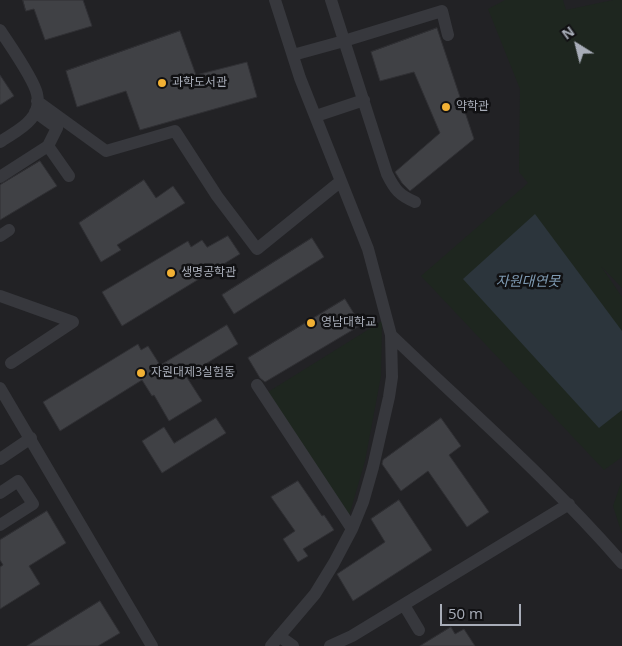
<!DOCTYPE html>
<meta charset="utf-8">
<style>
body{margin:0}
#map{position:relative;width:622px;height:646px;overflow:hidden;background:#161618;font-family:"Open Sans",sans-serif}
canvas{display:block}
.north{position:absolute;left:552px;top:20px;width:50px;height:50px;-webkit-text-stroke:4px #111113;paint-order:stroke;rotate:324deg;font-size:14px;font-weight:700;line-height:20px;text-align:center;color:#a8adb8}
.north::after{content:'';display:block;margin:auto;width:18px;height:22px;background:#a8adb8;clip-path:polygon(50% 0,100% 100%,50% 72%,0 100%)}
.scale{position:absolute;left:440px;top:604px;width:81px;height:22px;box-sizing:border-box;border:2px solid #a8adb8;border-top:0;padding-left:6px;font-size:15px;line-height:18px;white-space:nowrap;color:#a8adb8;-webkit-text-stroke:4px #111113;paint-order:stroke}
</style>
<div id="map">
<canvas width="622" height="646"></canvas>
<div class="north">N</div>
<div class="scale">50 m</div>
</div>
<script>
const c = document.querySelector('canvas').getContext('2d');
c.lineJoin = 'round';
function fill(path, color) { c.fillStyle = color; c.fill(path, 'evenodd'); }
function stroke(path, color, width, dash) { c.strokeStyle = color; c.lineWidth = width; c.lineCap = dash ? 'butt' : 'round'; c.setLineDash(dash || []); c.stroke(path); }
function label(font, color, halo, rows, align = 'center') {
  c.font = font + ' "Open Sans","Noto Sans KR",sans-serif'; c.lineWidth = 5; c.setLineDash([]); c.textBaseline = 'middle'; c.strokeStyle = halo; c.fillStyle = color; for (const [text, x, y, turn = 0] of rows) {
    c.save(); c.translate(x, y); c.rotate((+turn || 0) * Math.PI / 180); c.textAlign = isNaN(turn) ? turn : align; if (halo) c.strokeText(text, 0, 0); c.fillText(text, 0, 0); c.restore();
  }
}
fill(new Path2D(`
 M0,0H622V646H0Z`), '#222225');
fill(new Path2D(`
 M505,0H563L566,10L613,0H622V288L601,266L622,297V457L604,470L421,276L528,183L519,172L520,89L488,9Z
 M382,321L381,376L365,461L349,516L268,392Z
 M622,480V534L613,506Z`), '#1e261f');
fill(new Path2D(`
 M535,214L622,331V410L599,428L463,279Z`), '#2c353c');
const building = new Path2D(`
 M23,0H83L92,26L45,40L34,9L26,11Z
 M437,28L474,139L410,191L402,183L395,172L440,133L414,72L380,81L371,52Z
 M180,31L196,75L247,62L257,97L140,130L126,91L77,107L66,71Z
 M0,75L14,96L0,105Z
 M40,161L57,186L0,220V185Z
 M144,180L156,198L173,186L185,203L117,245L121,250L101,262L79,223Z
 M228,236L240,254L122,326L102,292L188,241L191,247L202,240L207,247Z
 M312,238L324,257L234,314L222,295Z
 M345,299L361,325L265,382L260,378L248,358Z
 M227,325L238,344L186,376L202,401L169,421L154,395L152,396L142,380L60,431L43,402L138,344L141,350L148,346L160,365Z
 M216,418L226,433L162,473L142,441L164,427L174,443Z
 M441,418L461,446L449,455L489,512L467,527L428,471L401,491L382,464L383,460Z
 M298,481L322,516L324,515L334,530L303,549L308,556L298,562L283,539L295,531L271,497Z
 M399,500L432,550L353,601L337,574L385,542L371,519Z
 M47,511L66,543L29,566L40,584L0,609V567L3,565L0,560V540Z
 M100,601L120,633L98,646H27Z
 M451,627L455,634L464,629L475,646H420Z`);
fill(building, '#404145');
stroke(building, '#303034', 1);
stroke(new Path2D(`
 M331,0L387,174C395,190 399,195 415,202
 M0,30C9,44 34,79 37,94C39,103 37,112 31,119C23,129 10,135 0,142
 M293,55L344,41L442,11L448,35
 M37,101L106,151L175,131L217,196L257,249L341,181
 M316,116L364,100
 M48,146L69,176
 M0,177L48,146L57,128L35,112
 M0,236L9,230
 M0,296L73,322L11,363
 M391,335C469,410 551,481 622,563
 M257,385L352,529
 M0,388L152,646
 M0,459L31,438
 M0,493L18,481L33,504L0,525
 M404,605L419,630
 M279,636L293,646
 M271,646L315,594L334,563L352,529L363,502L373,467L389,397L392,377L391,335L368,249L300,78L275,0
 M330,646L352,636L569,504`), '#37383d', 12);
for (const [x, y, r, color] of [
 [162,83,5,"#f2b134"],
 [446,107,5,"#f2b134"],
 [171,273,5,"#f2b134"],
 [311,323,5,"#f2b134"],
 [141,373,5,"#f2b134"]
]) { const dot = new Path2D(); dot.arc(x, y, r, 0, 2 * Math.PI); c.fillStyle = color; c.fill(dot); stroke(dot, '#111113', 2); }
label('12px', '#a8adb8', '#111113', [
 ["과학도서관",172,83],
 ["약학관",456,107],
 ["생명공학관",181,273],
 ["영남대학교",321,323],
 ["자원대제3실험동",151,373]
], 'left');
label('italic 14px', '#7f9bb3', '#111113', [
 ["자원대연못",528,282]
]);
</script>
